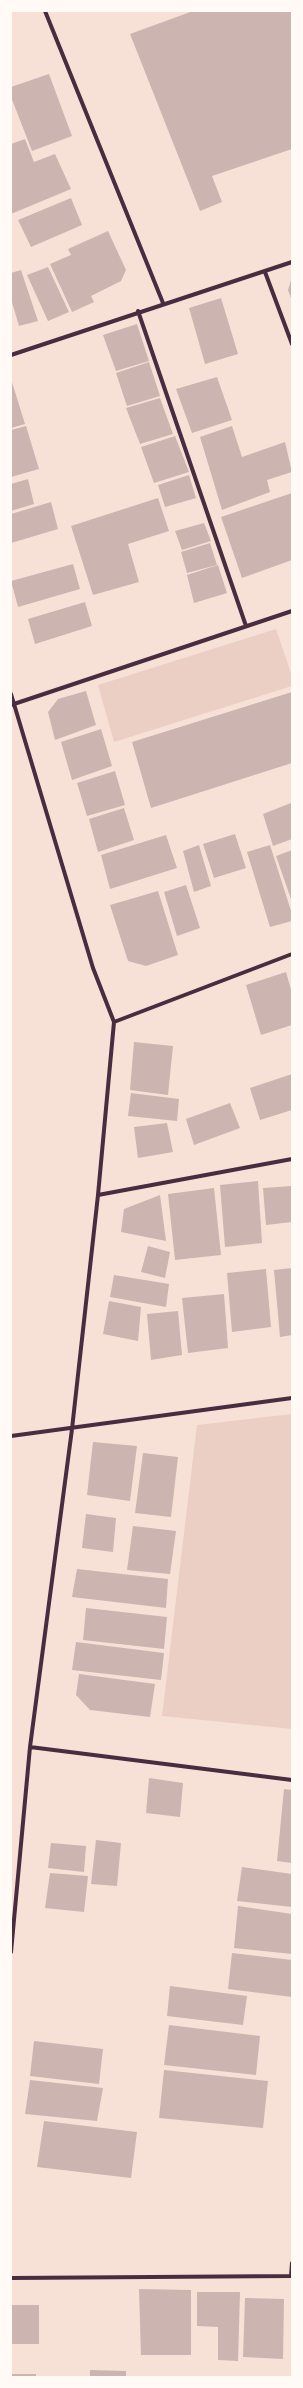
<!DOCTYPE html>
<style>
body{margin:0}
#map{position:relative;width:303px;height:2388px;overflow:hidden;background:#f7e1d7;font-family:Spectral,serif}
canvas{display:block}
.frame{position:absolute;inset:0;border:12px solid #fffaf5;pointer-events:none}
</style>
<div id="map">
<canvas width="303" height="2388"></canvas>
<div class="frame"></div>
</div>
<script>
const c = document.querySelector('canvas').getContext('2d');
c.lineJoin = 'round';
function fill(path, color) { c.fillStyle = color; c.fill(path, 'evenodd'); }
function stroke(path, color, width, dash) { c.strokeStyle = color; c.lineWidth = width; c.lineCap = dash ? 'butt' : 'round'; c.setLineDash(dash || []); c.stroke(path); }
fill(new Path2D(`
 M276,629L292,676V686L114,742L98,685Z
 M292,1414V1729L162,1716L197,1425Z`), '#ebcfc5');
fill(new Path2D(`
 M193,11H292V149L212,176L222,202L200,211L130,34Z
 M49,74L72,136L32,151L11,97V87Z
 M25,139L34,162L55,154L71,189L11,214V144Z
 M71,198L82,225L31,247L18,220Z
 M108,231L126,270L121,281L91,296L94,302L72,312L50,264L71,255L68,249Z
 M48,267L69,312L48,321L27,275Z
 M21,270L38,321L19,326L11,299V273Z
 M292,277V301L288,290Z
 M221,298L238,354L205,364L189,308Z
 M137,324L149,361L116,371L103,335Z
 M149,362L160,396L127,406L116,373Z
 M217,377L232,420L192,433L176,389Z
 M11,379L25,424L11,428Z
 M160,398L173,434L140,444L126,408Z
 M26,426L39,469L11,477V430Z
 M232,426L242,457L285,442L292,472L267,480L270,492L222,510L200,437Z
 M175,436L189,472L154,483L141,447Z
 M189,475L196,498L165,507L158,485Z
 M28,479L34,504L11,511V484Z
 M292,493V560L242,578L221,517Z
 M158,498L169,531L128,544L139,582L93,595L71,526Z
 M51,502L58,529L11,543V514Z
 M204,523L211,541L182,550L175,531Z
 M210,543L217,565L187,573L181,552Z
 M73,564L80,589L18,607L11,581Z
 M218,565L227,593L194,603L187,575Z
 M85,602L92,626L35,644L28,619Z
 M86,691L96,725L55,740L48,712L58,699Z
 M292,692V763L151,808L132,742Z
 M101,729L112,766L72,780L61,742Z
 M115,771L125,805L87,816L77,783Z
 M291,803L292,839L273,846L263,814Z
 M124,808L134,840L98,852L89,819Z
 M235,834L246,868L214,878L203,844Z
 M166,835L177,868L110,889L101,855Z
 M199,845L211,886L194,892L183,851Z
 M270,845L292,914V921L270,927L247,852Z
 M292,850V902L276,856Z
 M186,885L200,928L177,936L164,892Z
 M158,891L178,955L146,966L128,961L110,905Z
 M286,972L292,993V1025L261,1035L246,985Z
 M134,1042L173,1046L168,1095L130,1090Z
 M292,1074V1110L260,1120L250,1088Z
 M131,1093L179,1099L177,1121L128,1116Z
 M230,1103L240,1128L194,1145L186,1119Z
 M167,1123L173,1152L138,1158L134,1127Z
 M258,1181L262,1243L225,1247L220,1185Z
 M292,1186V1222L266,1225L263,1188Z
 M214,1188L221,1255L175,1260L168,1194Z
 M160,1195L166,1241L121,1232L124,1209Z
 M148,1246L170,1252L165,1278L141,1272Z
 M292,1268V1335L280,1337L274,1270Z
 M266,1269L271,1327L232,1332L227,1273Z
 M114,1275L169,1284L166,1307L110,1297Z
 M224,1294L228,1348L188,1353L182,1298Z
 M109,1301L141,1307L138,1341L103,1334Z
 M178,1311L182,1355L151,1360L147,1314Z
 M93,1442L137,1446L130,1501L87,1495Z
 M143,1453L178,1457L171,1517L135,1513Z
 M86,1514L116,1518L113,1552L82,1548Z
 M133,1526L176,1531L170,1574L127,1570Z
 M77,1569L168,1579L166,1608L72,1597Z
 M86,1608L167,1617L164,1649L83,1640Z
 M76,1642L164,1653L161,1680L72,1670Z
 M79,1674L155,1684L150,1717L90,1710L76,1695Z
 M149,1778L183,1783L180,1817L146,1813Z
 M284,1789L292,1790V1863L277,1861Z
 M96,1840L121,1843L117,1886L91,1884Z
 M51,1843L86,1846L84,1872L48,1868Z
 M242,1867L292,1874V1907L237,1901Z
 M50,1873L88,1876L84,1912L45,1908Z
 M238,1906L292,1914V1954L234,1948Z
 M232,1953L292,1960V1997L228,1989Z
 M170,1986L247,1996L243,2025L167,2016Z
 M169,2025L260,2036L256,2075L164,2065Z
 M34,2041L103,2049L99,2084L30,2076Z
 M164,2070L268,2081L263,2128L159,2118Z
 M30,2080L103,2088L97,2121L25,2114Z
 M44,2121L137,2132L131,2178L37,2167Z
 M139,2289L191,2290V2355H141Z
 M197,2292H240L238,2361L218,2360V2327L197,2326Z
 M245,2298L284,2299L283,2359L243,2357Z
 M11,2305H39V2344H11Z
 M90,2370L126,2371V2377H90Z
 M11,2374H36V2377H11Z`), '#ccb4b1');
stroke(new Path2D(`
 M45,11L163,303
 M265,272L292,344
 M138,311L246,626
 M11,355L292,262
 M11,694L93,968L114,1022L98,1195L72,1429L30,1747L11,1952
 M11,705L292,611
 M114,1022L292,954
 M98,1195L292,1159
 M11,1436L292,1398
 M30,1747L292,1780
 M291,2276L292,2263
 M11,2278L292,2276`), '#4a2c40', 4);
</script>
